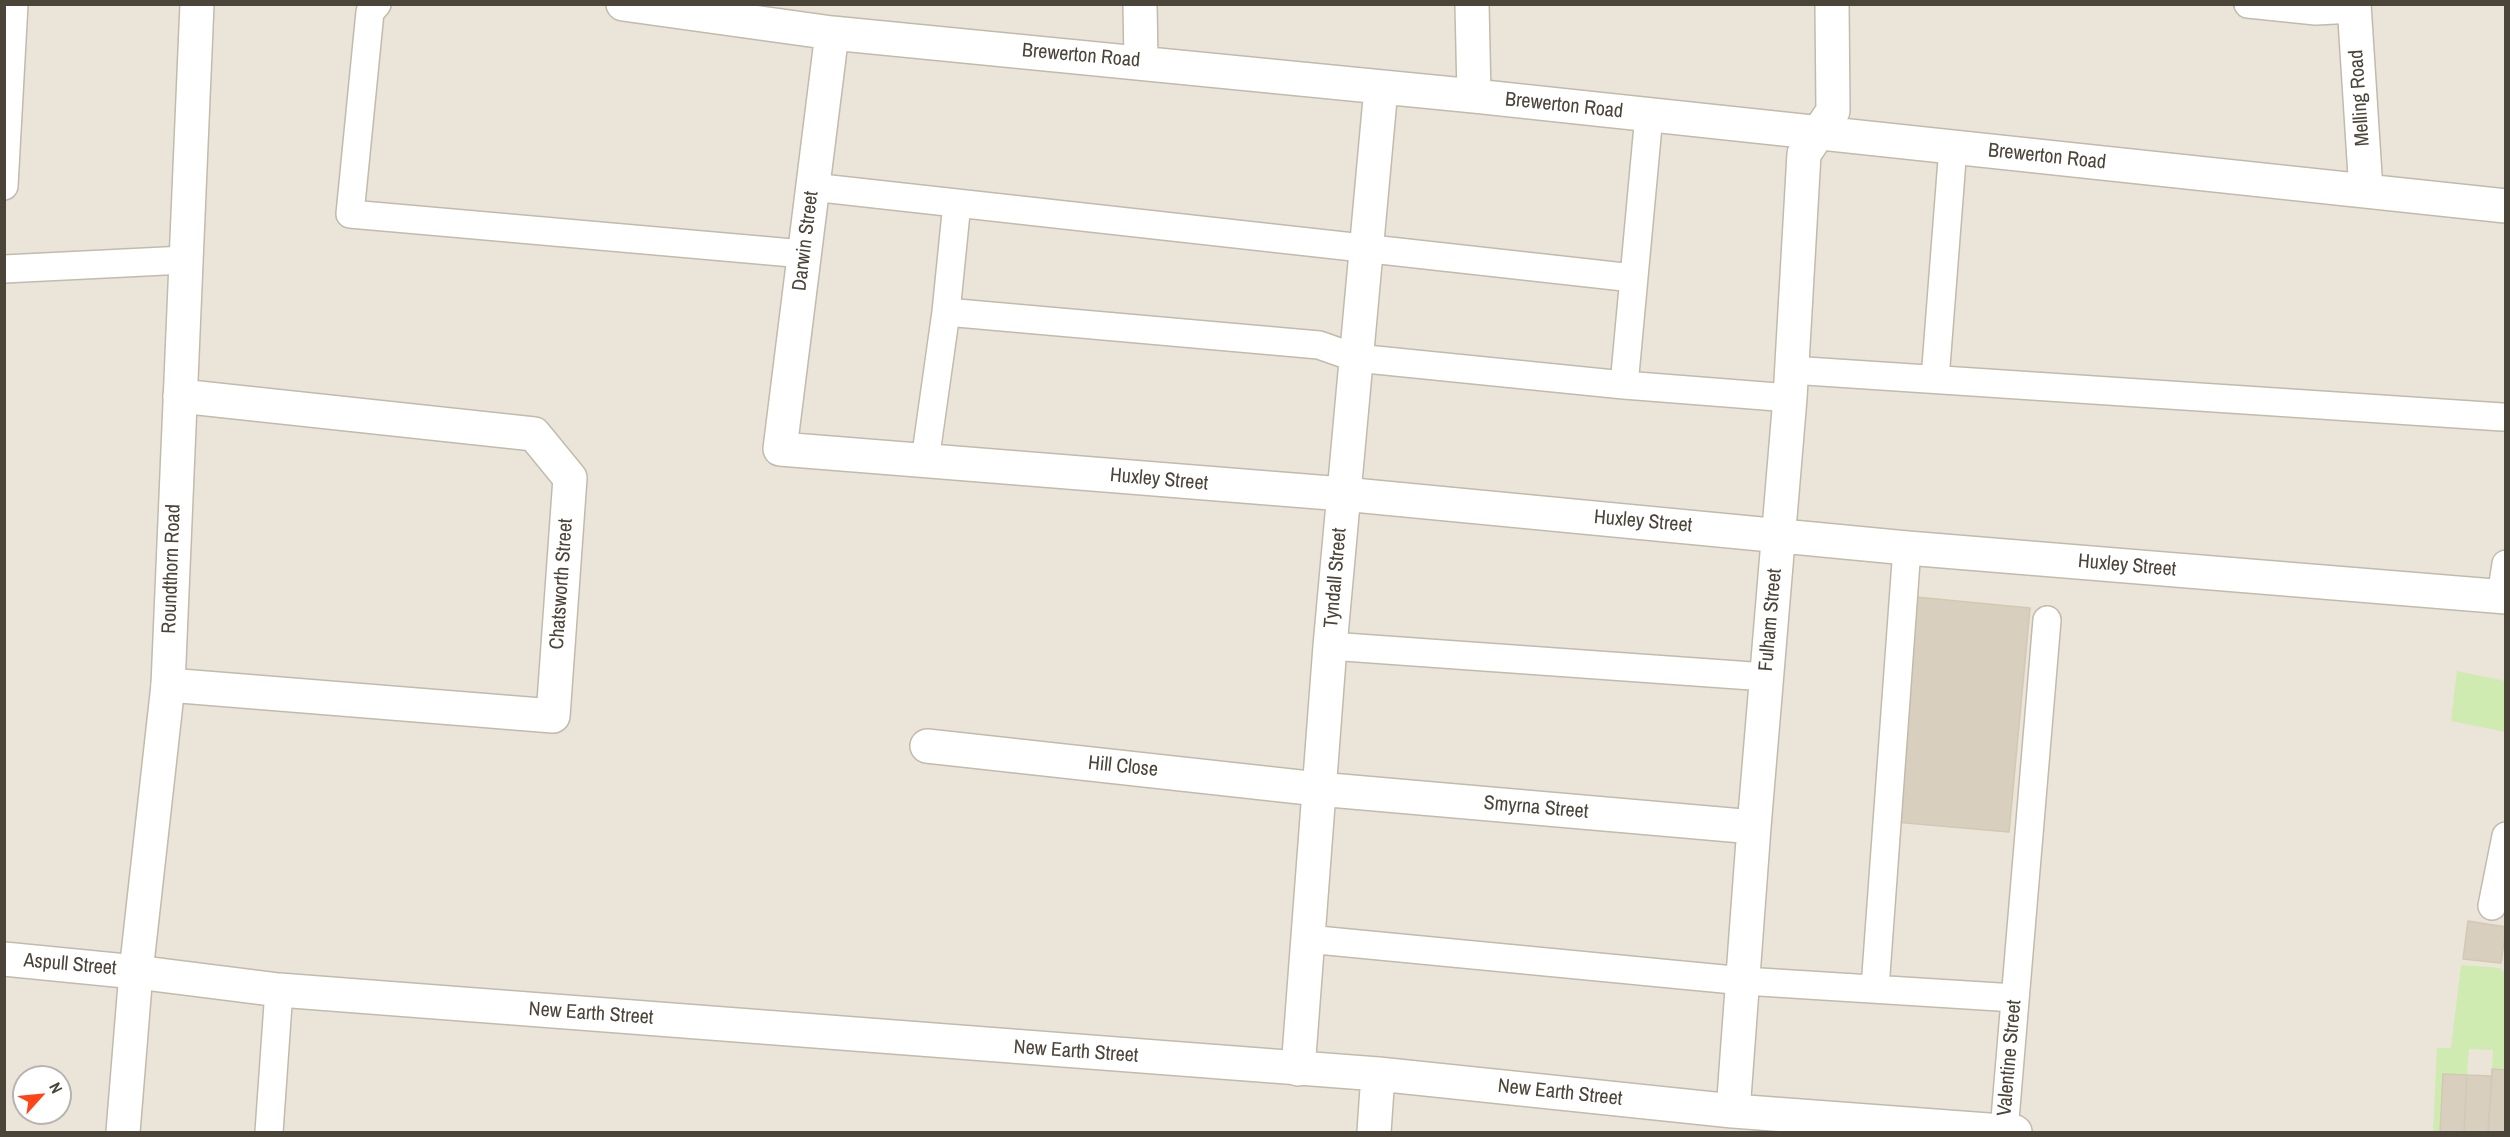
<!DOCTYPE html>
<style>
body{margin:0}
#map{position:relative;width:2510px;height:1137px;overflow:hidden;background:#f6f3eb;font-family:"Archivo Narrow",sans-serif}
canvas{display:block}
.frame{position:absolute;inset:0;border:6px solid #4b4438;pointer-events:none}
.north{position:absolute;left:12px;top:1065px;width:60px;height:60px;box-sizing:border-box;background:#fff;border:2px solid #b7b4af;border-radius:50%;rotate:63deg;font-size:16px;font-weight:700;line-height:24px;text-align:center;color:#4b4438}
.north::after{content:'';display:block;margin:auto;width:21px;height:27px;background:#ff4418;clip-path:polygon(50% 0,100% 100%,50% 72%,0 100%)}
</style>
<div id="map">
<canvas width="2510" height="1137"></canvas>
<div class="frame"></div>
<div class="north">N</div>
</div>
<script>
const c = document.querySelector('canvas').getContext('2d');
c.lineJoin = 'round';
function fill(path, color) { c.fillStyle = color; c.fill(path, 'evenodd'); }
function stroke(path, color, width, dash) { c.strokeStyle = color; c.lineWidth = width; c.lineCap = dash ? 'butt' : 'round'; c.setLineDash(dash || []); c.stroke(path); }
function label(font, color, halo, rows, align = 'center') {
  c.font = font + ' "Archivo Narrow",sans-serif'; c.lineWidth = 4.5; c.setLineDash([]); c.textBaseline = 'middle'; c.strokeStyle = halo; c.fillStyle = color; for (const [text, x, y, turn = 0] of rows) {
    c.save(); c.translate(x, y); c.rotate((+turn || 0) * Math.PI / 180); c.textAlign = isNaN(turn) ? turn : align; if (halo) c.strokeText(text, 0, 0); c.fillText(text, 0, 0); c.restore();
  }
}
fill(new Path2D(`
 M5,5H2505V1132H5ZM24,1077H60V1113H24Z`), '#eae5d8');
fill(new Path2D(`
 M2457,671L2505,681V732L2451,721Z
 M2461,965L2500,968L2505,973V1070L2492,1069L2493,1050L2469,1049L2467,1075L2443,1074L2440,1132H2433L2437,1048H2451Z`), '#cfebb2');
const building = new Path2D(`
 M1916,597L2030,608L2009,832L1895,822Z
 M2468,921L2506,927L2501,963L2463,959Z
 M2492,1069L2506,1070V1132H2488Z
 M2443,1074L2467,1075L2464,1132H2440Z
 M2467,1075L2492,1076L2488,1132H2464Z`);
fill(building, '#d8cfbf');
stroke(building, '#d3c8b2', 1.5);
const service = new Path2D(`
 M377,4L370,12L350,214L804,254
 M2248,4L2316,11L2354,9
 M4,186L14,4
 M812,187L1633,278
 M4,269L185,260
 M946,312L1319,345L1356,358L1624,385L1790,398
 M1791,370L2502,417
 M1935,379L1953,147
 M1624,385L1649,115
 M925,461L946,312L957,203
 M2501,596L2506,564
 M1330,646L1766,677
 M2492,906L2506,836
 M1307,939L1744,981L2015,998
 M1875,988L1907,548
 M2004,1131L2047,620
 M269,1132L279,990`);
const minor = new Path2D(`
 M623,4L832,33L1474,96L2506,206
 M1140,4L1141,61
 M1472,4L1474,96
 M2354,4L2366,191
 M832,33L780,449L1343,494L1907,548L2506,597
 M168,685L553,716L570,478L534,434L180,396
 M927,746L1318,789L1754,827
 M4,959L136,972L279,990L1378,1074L1733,1111L2015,1132
 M1298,1069L1330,646L1381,88
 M1733,1111L1754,827L1790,398L1804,154L1833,111L1832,4
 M1374,1132L1378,1074`);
const tertiary = new Path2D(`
 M123,1132L136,972L168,685L197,4`);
stroke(service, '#c2bbac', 30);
stroke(minor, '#c2bbac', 36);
stroke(tertiary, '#c2bbac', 36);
stroke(service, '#fff', 27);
stroke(minor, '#fff', 33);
stroke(tertiary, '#fff', 33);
label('20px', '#4b4438', '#fff', [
 ["Brewerton Road",1081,56,5],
 ["Melling Road",2360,98,-94],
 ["Brewerton Road",1564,106,6],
 ["Brewerton Road",2047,157,6],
 ["Darwin Street",806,241,-83],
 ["Huxley Street",1159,480,5],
 ["Huxley Street",1643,522,5],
 ["Huxley Street",2127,566,5],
 ["Roundthorn Road",172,569,-88],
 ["Tyndall Street",1336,578,-85],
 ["Chatsworth Street",562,584,-86],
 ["Fulham Street",1771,620,-85],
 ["Hill Close",1123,767,6],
 ["Smyrna Street",1536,808,5],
 ["Aspull Street",70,965,5],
 ["New Earth Street",591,1014,4],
 ["New Earth Street",1076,1052,4],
 ["Valentine Street",2010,1058,-85],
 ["New Earth Street",1560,1093,6]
]);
</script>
